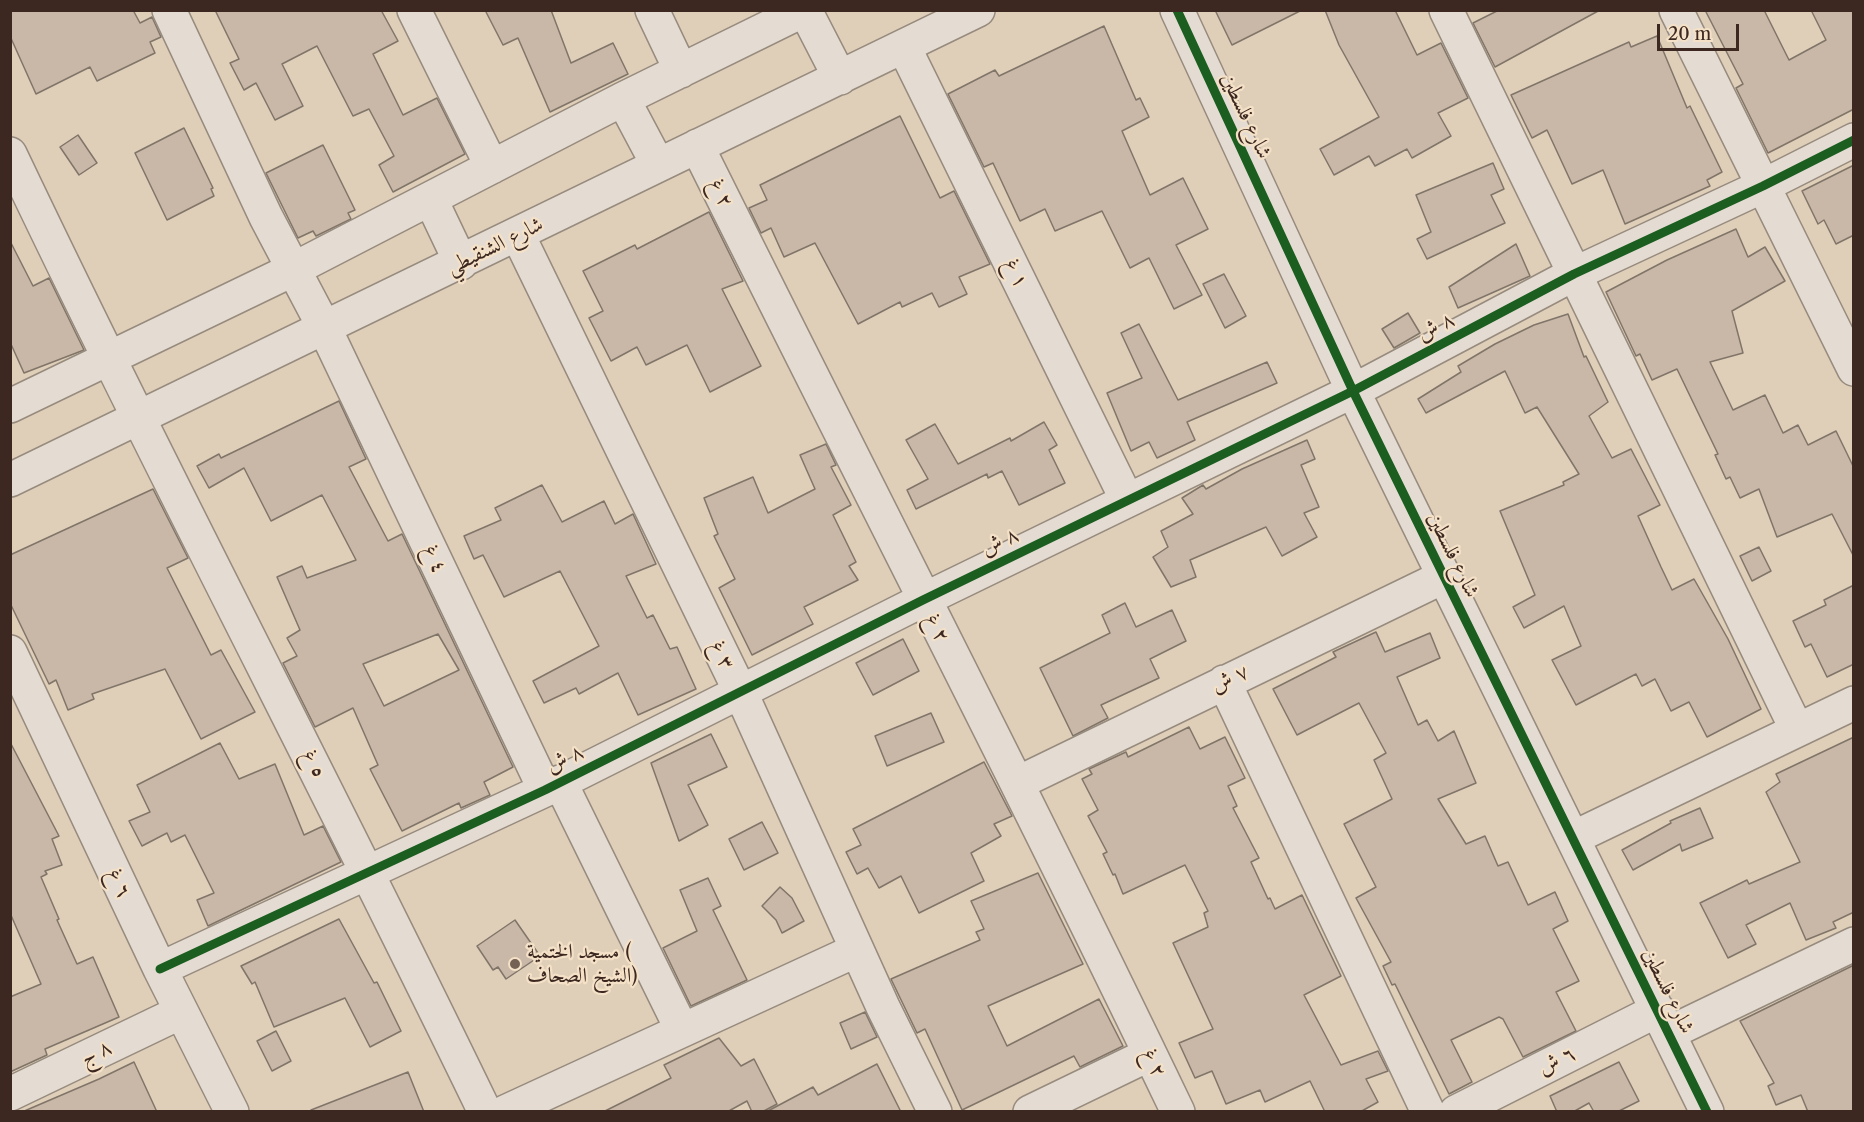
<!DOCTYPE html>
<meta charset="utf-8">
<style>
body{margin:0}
#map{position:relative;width:1864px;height:1122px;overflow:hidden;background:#dfceb8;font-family:"Libre Caslon Text",serif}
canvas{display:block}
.frame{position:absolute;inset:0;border:12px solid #3c2820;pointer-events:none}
.scale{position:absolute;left:1657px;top:24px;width:82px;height:27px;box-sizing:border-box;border:3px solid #3c2820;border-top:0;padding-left:8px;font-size:18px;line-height:21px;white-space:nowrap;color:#3c2820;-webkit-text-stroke:4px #f4e1c7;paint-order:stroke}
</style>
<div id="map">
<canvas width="1864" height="1122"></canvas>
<div class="frame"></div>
<div class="scale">20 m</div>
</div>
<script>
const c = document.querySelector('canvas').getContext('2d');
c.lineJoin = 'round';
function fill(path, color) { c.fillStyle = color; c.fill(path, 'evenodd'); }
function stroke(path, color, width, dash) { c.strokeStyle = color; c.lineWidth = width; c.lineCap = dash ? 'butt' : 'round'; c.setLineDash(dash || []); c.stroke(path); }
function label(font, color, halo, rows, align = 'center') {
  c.font = font + ' "Libre Caslon Text",Amiri,serif'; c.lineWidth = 4.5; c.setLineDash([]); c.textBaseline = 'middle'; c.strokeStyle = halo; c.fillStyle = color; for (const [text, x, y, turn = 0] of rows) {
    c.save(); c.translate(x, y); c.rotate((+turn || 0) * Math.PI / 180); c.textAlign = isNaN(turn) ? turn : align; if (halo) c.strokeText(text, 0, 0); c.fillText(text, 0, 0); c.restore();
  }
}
const building = new Path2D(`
 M10,10H133L140,23L152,17L161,37L150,42L155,53L97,81L90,67L36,94L10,36Z
 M215,10H381L398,41L373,54L403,115L437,98L465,154L393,192L379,165L394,156L369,109L353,116L317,46L282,64L303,106L275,120L256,83L244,90L230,63L239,59Z
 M485,10H551L571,63L613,43L628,74L550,112L518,38L503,45Z
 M1215,10H1302L1232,45Z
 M1325,10H1395L1417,55L1441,43L1468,98L1438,113L1451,136L1412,158L1407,149L1375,166L1369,156L1334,175L1320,149L1379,117L1339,45Z
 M1499,10H1600L1495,67L1473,23Z
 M1705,10H1764L1789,60L1826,40L1811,10H1854V109L1768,153L1736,88L1743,84Z
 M1104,26L1136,100L1140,98L1149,117L1122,131L1150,195L1183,178L1208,229L1176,245L1202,295L1174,309L1149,258L1130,268L1102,211L1055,231L1045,209L1020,221L993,163L984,167L948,94L995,70L999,76Z
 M1657,36L1687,108L1690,106L1722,172L1707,180L1710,186L1625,224L1603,170L1572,184L1547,130L1532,138L1511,95L1629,42L1631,47Z
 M900,116L940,198L954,191L990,264L959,277L967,294L939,307L932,293L902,307L900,302L858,324L815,243L784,257L771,228L761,233L749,208L767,200L760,185Z
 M184,128L213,188L211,189L214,196L167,220L135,153Z
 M78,135L97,163L79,175L60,147Z
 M323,145L355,210L348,213L351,219L316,236L313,231L298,238L266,173Z
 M1493,163L1504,189L1491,195L1505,223L1427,259L1417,239L1431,232L1416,195Z
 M1854,165V235L1836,244L1824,220L1818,224L1802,191Z
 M709,212L743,281L722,289L761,366L710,392L687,345L646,365L637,347L611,361L589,318L603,311L583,271L635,245L637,249Z
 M1736,229L1748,257L1765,247L1785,281L1732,311L1743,353L1710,362L1733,410L1765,395L1783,433L1798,425L1808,445L1836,431L1854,468V557L1832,514L1777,537L1759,489L1740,498L1730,477L1726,479L1715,455L1718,454L1677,369L1652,380L1640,354L1636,356L1606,292L1667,260Z
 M10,241L33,286L49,278L84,350L24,373L10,342Z
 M1516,244L1530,276L1458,308L1449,287Z
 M1224,274L1246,316L1225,328L1203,284Z
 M1408,313L1420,333L1394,348L1382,329Z
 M1568,314L1584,357L1586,356L1608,402L1589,416L1612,458L1631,449L1660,505L1638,516L1661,567L1672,590L1694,579L1728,639L1761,709L1707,737L1689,702L1671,711L1655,679L1642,686L1636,674L1576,705L1552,660L1581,646L1564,606L1524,628L1513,607L1535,595L1500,511L1564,485L1563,482L1579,474L1537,407L1525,413L1505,371L1426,413L1418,399L1461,372L1458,366L1495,344L1534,325Z
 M1139,324L1178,400L1267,362L1277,383L1187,422L1195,440L1157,458L1149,442L1131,451L1107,393L1142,378L1121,333Z
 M339,401L366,459L349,467L388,541L402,534L513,767L484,782L490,795L461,808L459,803L402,831L370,769L378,765L353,708L315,727L283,663L297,656L287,638L300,630L277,577L302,566L307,578L356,560L322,495L271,521L244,468L209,488L197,466L219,454L221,458ZM438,634L459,670L384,706L363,664Z
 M1044,422L1057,445L1049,450L1065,483L1019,505L1002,471L988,478L987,474L916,509L907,490L928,479L906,440L935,424L958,464L1010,438L1011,441Z
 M1307,440L1315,459L1301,465L1319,507L1304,513L1317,537L1282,556L1266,527L1190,560L1196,577L1171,587L1153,557L1168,547L1161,531L1193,514L1182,498L1203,485L1206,489L1242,469Z
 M826,444L836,465L831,467L851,505L833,515L856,562L849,566L858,580L804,607L813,624L752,655L719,588L735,579L714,536L718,534L704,498L753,477L768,513L815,489L800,455Z
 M542,485L562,522L604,501L615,524L633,514L656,564L626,576L647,618L653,615L670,649L677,647L696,689L638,715L618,673L579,694L576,688L544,703L533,681L599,646L560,571L504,597L483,555L474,559L464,536L501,520L495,508Z
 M153,489L188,558L167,568L211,655L221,650L255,712L201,739L165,669L92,694L94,699L68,710L56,680L49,684L10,603V555Z
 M1759,547L1771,571L1752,581L1740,556Z
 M1854,585V664L1827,677L1811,644L1805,647L1793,621L1826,605L1824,600Z
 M1125,603L1136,627L1172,610L1186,641L1150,659L1159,678L1101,705L1108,718L1073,736L1040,668L1110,633L1102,615Z
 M1376,632L1385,652L1430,633L1440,658L1397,677L1418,725L1427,720L1438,741L1454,731L1476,783L1438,799L1466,844L1485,836L1498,866L1508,862L1528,905L1555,892L1568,921L1553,929L1579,981L1556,992L1576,1031L1523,1057L1503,1019L1499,1017L1451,1040L1472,1082L1449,1094L1395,984L1392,985L1383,966L1391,962L1356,898L1376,887L1344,824L1392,799L1374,760L1386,753L1359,703L1297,735L1273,689L1336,657L1333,652Z
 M903,639L919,671L873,695L856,663Z
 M931,713L944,742L887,766L875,736Z
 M1189,727L1200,749L1225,737L1245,778L1228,786L1237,806L1233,808L1259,858L1251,862L1268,899L1270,898L1275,909L1302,895L1341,976L1304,995L1341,1065L1378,1051L1388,1071L1366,1079L1378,1102L1360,1112H1325L1310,1081L1265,1102L1260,1090L1226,1104L1212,1071L1195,1078L1179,1043L1213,1029L1173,943L1208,927L1204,913L1208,911L1185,865L1123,894L1115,874L1113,875L1103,854L1107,852L1088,816L1098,810L1082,779L1092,774L1089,769L1126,752L1128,757Z
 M711,734L727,767L688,785L708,825L679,841L651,763Z
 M1854,737V912L1833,922L1836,928L1806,940L1790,903L1746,925L1756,944L1728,958L1700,903L1747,880L1749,884L1800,862L1766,792L1780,782L1776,774Z
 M10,742L59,836L52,839L62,865L45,871L47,874L41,877L59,919L57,920L77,964L93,957L119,1017L45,1049L47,1055L10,1072V997L41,984L10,913Z
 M220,743L239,779L275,764L304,835L323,826L341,862L208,926L197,900L214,893L185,835L171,842L167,833L142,846L129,821L150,812L137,785Z
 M984,762L1012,816L994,824L1001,836L971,853L984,881L919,913L901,876L879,888L868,868L857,874L846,852L861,845L853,829Z
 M1700,808L1713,838L1682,851L1680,844L1633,870L1622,850L1671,823L1670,821Z
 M762,822L778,853L744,870L729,839Z
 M1038,873L1083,964L988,1006L1007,1046L1099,999L1123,1046L1080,1067L1074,1056L962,1110L925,1029L917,1033L891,979L980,940L976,932L984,929L971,901Z
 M708,878L721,906L713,910L747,980L691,1006L663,948L697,931L680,890Z
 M780,887L792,898L804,921L782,933L776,920L762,906Z
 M339,919L374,983L377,982L401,1031L370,1047L345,998L274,1027L255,982L252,984L241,966Z
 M515,920L540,956L506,979L498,967L493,970L477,946Z
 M1854,965V1112H1808L1801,1095L1776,1105L1768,1086L1774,1083L1740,1021Z
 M865,1012L877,1037L851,1049L840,1023Z
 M276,1031L291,1061L272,1071L257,1041Z
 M719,1038L741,1066L754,1059L777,1104L762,1112H752L747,1101L727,1112H603L671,1078L664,1065Z
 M134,1062L157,1112H22L99,1079Z
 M1619,1062L1639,1101L1617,1112H1594L1589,1103L1573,1112H1557L1550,1096Z
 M877,1064L901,1112H766L813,1087L818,1095Z
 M408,1072L424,1112H312L311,1110Z`);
fill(building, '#c9b7a7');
stroke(building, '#807569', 1.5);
const minor = new Path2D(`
 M169,10L266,217L325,329L545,790
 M414,10L492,167
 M652,10L681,71
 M805,10L840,78
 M1177,10L1353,391L1707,1112
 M1446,10L1797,730
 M1676,10L1854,369
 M904,47L1127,500
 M623,99L658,165
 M697,146C857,468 1022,787 1178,1112
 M10,154C163,476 330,791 485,1112
 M431,200L461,263
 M518,235L740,691L883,1007L935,1112
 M10,406L292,270L623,99L804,10
 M10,480L978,10
 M10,652L160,969L232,1112
 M1224,682L1428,1112
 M560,782L682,1030
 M1018,783L1443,577
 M1573,838L1854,703
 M160,969L545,790L923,600L1353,391L1574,274L1763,186L1854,140
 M1669,1033L1854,944
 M10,1094L181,1012
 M505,1112L857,950
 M1030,1112L1150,1054
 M1456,1112L1658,1010`);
stroke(minor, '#978b7e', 36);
stroke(minor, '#e4dcd2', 33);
stroke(new Path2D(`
 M1177,10L1353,391L1707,1112
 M160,969L545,790L923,600L1353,391L1574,274L1763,186L1854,140`), '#1b5e20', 9);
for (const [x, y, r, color] of [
 [515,964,6,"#756255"]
]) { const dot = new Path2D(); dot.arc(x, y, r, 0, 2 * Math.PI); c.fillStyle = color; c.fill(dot); stroke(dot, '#f4e1c7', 2); }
label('21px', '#3c2820', '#f4e1c7', [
 ["شارع فلسطين",1246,116,65],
 ["٢ غ",721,193,64],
 ["شارع الشنقيطي",495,246,-26],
 ["١ غ",1016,273,64],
 ["٨ ش",1436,327,-28],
 ["٨ ش",1000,542,-26],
 ["شارع فلسطين",1453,555,64],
 ["٤ غ",435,559,64],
 ["٢ غ",937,628,63],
 ["٣ غ",722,655,64],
 ["٧ ش",1230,679,-26],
 ["٨ ش",565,759,-27],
 ["٥ غ",314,764,63],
 ["٦ غ",119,883,65],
 ["شارع فلسطين",1668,991,64],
 ["٨ ج",96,1053,-26],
 ["٦ ش",1557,1061,-27],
 ["٢ غ",1154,1063,64]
]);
label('21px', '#3c2820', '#f4e1c7', [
 ["مسجد الختمية (",527,952],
 ["الشيخ الصحاف)",527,976]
], 'left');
</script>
